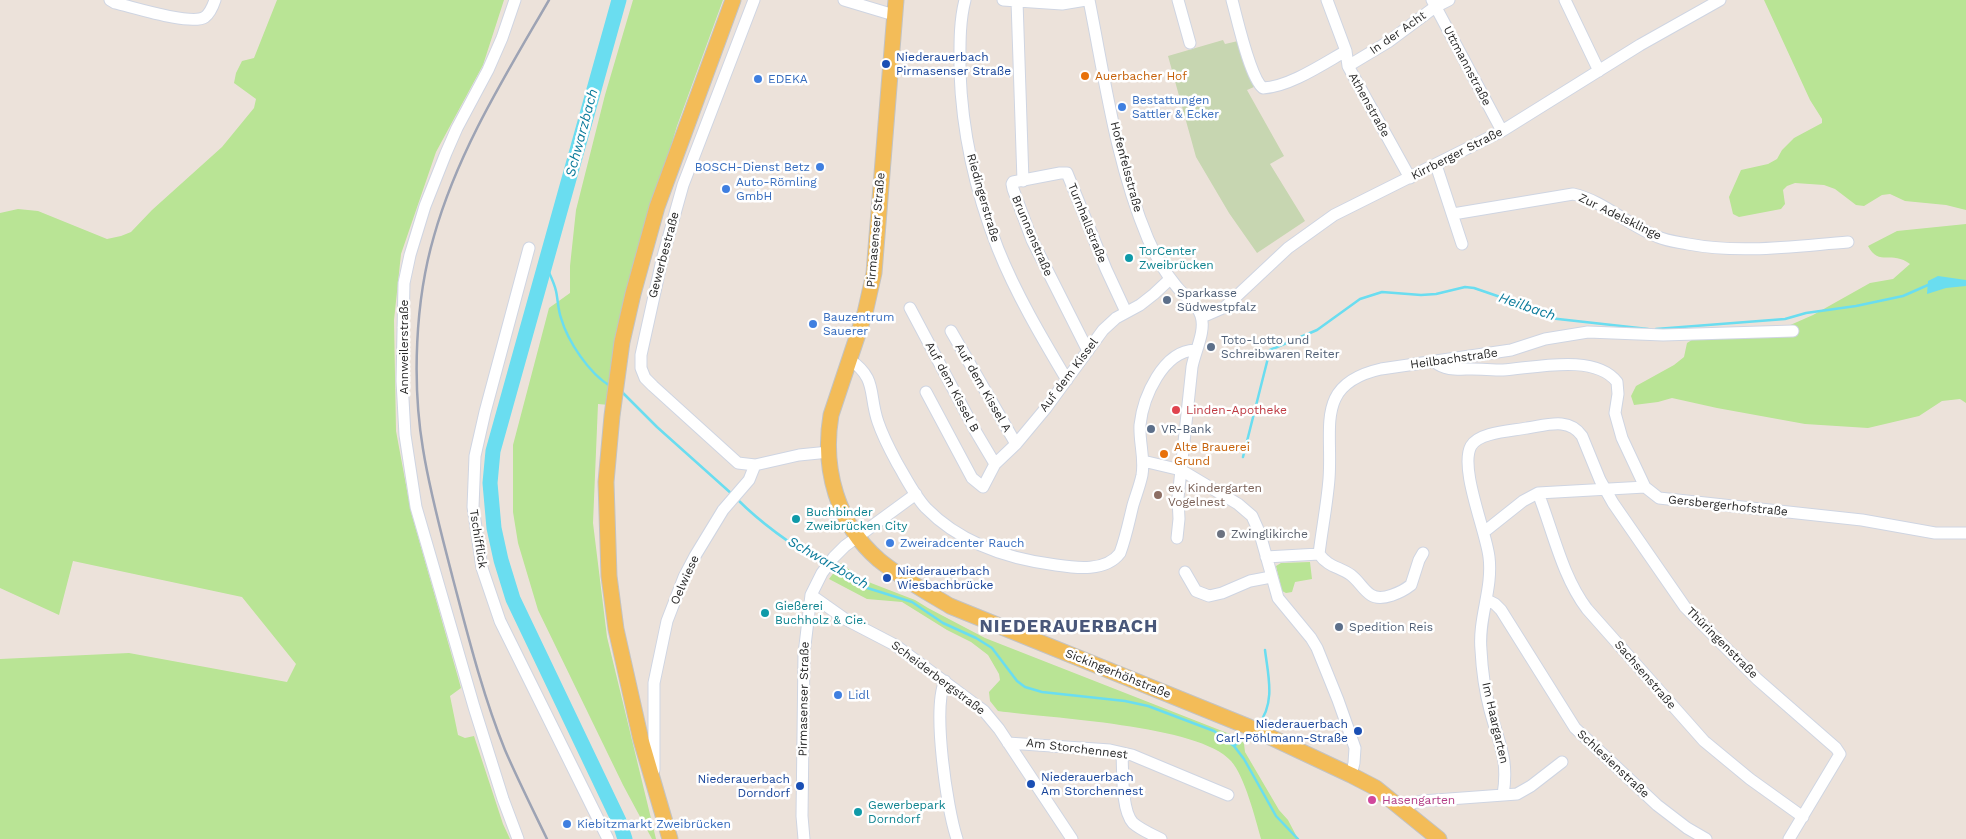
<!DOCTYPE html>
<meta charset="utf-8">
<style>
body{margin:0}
canvas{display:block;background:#ece2da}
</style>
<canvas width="1966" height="839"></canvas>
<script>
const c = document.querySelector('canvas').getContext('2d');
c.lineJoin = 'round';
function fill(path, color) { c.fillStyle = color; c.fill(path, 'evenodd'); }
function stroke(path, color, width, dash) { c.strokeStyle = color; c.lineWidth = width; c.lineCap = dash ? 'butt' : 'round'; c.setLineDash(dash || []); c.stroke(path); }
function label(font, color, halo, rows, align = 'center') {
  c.font = font + ' "Work Sans",sans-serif'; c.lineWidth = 5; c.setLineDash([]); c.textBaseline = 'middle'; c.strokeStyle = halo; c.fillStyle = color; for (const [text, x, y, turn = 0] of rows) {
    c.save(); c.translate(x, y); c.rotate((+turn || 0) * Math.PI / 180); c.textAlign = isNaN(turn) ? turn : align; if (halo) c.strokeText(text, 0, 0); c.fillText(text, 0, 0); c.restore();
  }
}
fill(new Path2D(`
 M277,0H504L483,65L436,152L401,254L394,320L396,431L411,512L461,688L450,696L458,735L465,738L474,736L503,824L510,839H0V659L129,653L287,682L296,664L242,597L73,561L59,615L0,588V213L18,209L38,211L107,239L121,236L131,232L152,210L222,147L254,108L256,99L234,83L236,73L242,61L254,58Z
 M633,0H723L677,126L631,278L609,405L598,404L593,523L607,637L656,839H652L623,785L538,610L518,543L513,512V445L549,308L570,293V266L576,210L605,95Z
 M1764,0H1966V210L1946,205L1905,201L1890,194L1882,195L1864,206L1856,205L1835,189L1824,185L1795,183L1787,186L1783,190L1785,204L1781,209L1739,217L1733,214L1729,197L1741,170L1768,164L1777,159L1782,150L1794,138L1822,123V119L1810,100Z
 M1966,224V403L1960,399L1942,401L1919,416L1868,428L1805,424L1717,408L1672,398L1658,402L1634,405L1631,396L1636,386L1674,365L1684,357L1687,343L1695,338L1788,326L1813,315L1870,283L1893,279L1910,264C1892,250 1879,267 1868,246L1897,231Z
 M1310,562L1312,579L1295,582L1292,592L1286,593L1282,591L1276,566L1281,563Z
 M841,563L856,575L871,583L915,600L928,608L985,638L1240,738L1244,744L1245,752L1279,810L1288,820L1298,839H1261C1255,818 1245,777 1231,761C1200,725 1048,718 998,711L990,701L989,692L1000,680L999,674L988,655L971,642L947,630L902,602L867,599L829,579Z`), '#b9e495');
fill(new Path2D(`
 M1223,40L1225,44L1238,41L1254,87L1247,90L1284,156L1270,164L1305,221L1257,253L1229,213L1196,157L1168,56Z`), '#c7d6b1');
fill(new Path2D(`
 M1938,276L1966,280V286L1946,288L1927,294L1928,281Z`), '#6addf0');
stroke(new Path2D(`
 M546,266C550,275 554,282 556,291C558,300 558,310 561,318C568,342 589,373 610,386
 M1656,329L1785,319L1806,313L1856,306L1903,296L1928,285
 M622,392L657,427L733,495
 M1243,457L1270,350L1317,330L1360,299L1382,292L1421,295L1436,294L1465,287L1474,288L1512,301L1549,318L1648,329
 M737,499C763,525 793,546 824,564
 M831,568L861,586L912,602L943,623L976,638L992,648L1017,681L1025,687L1042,692L1125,701L1148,706L1214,731L1234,746L1244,759L1276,816L1298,839
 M1258,725C1276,703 1268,675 1265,650
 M1234,746L1249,734`), '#6addf0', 2.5);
stroke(new Path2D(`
 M619,0L493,451L490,483L494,528L501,560L513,599L619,821L625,839`), '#6addf0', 15);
const minor = new Path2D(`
 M110,0L115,3C133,7 191,26 205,17C210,13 213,6 215,0
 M515,0L502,38L488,70L457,128L446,153L425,206L410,255L404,283L402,381L405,435L416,507L474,707L503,799L518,839
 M754,0L683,185L662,260L641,355V368L645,378L653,386L738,463L755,465L799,455L829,452
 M844,0L894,15
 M965,0C959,23 960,48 960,72C962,132 976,193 998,249C1016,294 1042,338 1067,380
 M1003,0L1062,4L1086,0
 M1089,0C1105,80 1116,163 1148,239C1155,255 1165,273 1177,287C1185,297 1198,304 1201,316C1206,331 1195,351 1192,367L1178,498L1179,519L1177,538
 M1178,0L1190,43
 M1232,0C1237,18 1250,78 1263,88C1289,87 1323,64 1346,51
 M1327,0L1346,51L1348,66L1410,178
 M1432,0L1502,131
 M1565,0L1599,71
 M1017,1L1023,181
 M1348,66L1388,42L1435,7L1449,0
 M1436,165L1462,244
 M1453,214L1573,194C1602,200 1629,226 1658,237C1667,241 1678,242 1688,244C1741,254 1795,246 1848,242
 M529,248L485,412L475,456L473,507L482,568L500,621L608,839
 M910,308L976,432L995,464
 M1202,317L1225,307L1288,248L1334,215L1502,131L1640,45L1720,0
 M951,331L1016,444
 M1088,351L1032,240L1013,189L1012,184L1013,182L1060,173H1067L1106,269L1126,312
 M849,359C878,379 868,393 878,422C883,437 890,450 897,463C906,478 914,495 926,508C960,543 1009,559 1056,565C1076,568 1106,572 1120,553C1126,537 1129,521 1133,505C1136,495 1140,485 1142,475C1145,458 1139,442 1140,425C1143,397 1163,351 1195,350
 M1435,362C1445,371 1459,369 1472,369C1482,369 1492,370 1503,370C1534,368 1595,353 1617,382L1618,394L1615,413L1622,438L1645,487L1659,498L1862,520L1935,533H1966
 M926,392L972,478L983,487L995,464L1016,444L1046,408L1103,330L1116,318L1140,305L1154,294L1170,279
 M1143,461L1181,470L1238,504L1252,516L1260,534L1278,598L1311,638L1317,648L1338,700L1355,748L1354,763L1351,775
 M1538,493C1553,531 1562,576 1587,609L1704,741L1750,779L1803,817
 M1484,532L1523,501L1538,493L1645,487
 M1319,554C1322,529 1327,504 1329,479C1333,427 1314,384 1381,369L1511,350L1545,339L1588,332L1663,335L1793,331
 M1319,554C1328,567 1340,567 1351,575C1359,581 1363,590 1371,595C1382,602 1402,592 1411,585L1419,560L1423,553
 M1266,557L1319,554
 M1185,572L1196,591L1209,596L1222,593L1250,581L1271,577
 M811,595L845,619L895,645L984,711L999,729L1072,839
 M1487,600L1495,604L1501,610L1575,728L1657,805L1687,828L1706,839
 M945,681C932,709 947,808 957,839
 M1008,743L1110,750L1132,755L1228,795
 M1122,753C1123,771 1121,810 1133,823C1141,830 1151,834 1161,839
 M654,770V683L667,621L684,577L695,556L723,510L749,480L755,465
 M1503,795C1509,759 1499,744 1490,710C1485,691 1482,671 1481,650C1478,618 1493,589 1489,557C1486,531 1459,468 1471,446C1479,432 1512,431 1527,428C1547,425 1569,417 1582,436L1600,480L1613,503L1685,607L1757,679L1836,748L1840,754L1789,839
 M1403,810L1413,803L1422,801L1517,794L1531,786L1562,762
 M804,839L802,816L804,654L811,595L822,573L834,557L845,546L916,494`);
const major = new Path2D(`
 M896,0L874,273L865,313L831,415C822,468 837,524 879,560C901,578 925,591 950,606L1249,727L1351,775L1376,788L1439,839
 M670,839L641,740L616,629L609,576L606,482L612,416L622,342L633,294L657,207L733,0`);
stroke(minor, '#cfd5e2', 13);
stroke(major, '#c3c3c3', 17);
stroke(minor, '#fff', 11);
stroke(major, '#f3bc58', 15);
stroke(new Path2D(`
 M547,839C533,810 518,780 505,750C483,696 468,636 453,579C442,536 430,493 423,449C412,383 415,301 434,236C458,151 505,76 549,0`), '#9da3b4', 2.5);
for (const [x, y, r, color] of [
 [886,64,5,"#1a4fb4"],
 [1085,76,5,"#e8710a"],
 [758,79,5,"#3f7fe0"],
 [1122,107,5,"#3f7fe0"],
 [820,167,5,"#3f7fe0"],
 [726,189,5,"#3f7fe0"],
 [1129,258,5,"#0f9aa8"],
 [1167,300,5,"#5c6f8a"],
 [813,324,5,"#3f7fe0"],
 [1211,347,5,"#5c6f8a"],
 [1176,410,5,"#e0444e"],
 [1151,429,5,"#5c6f8a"],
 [1164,454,5,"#e8710a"],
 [1158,495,5,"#8d6e63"],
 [796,519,5,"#0f9aa8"],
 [1221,534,5,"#6b7280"],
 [890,543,5,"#3f7fe0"],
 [887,578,5,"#1a4fb4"],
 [765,613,5,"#0f9aa8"],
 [1339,627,5,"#5c6f8a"],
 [838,695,5,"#3f7fe0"],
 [1358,731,5,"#1a4fb4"],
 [1031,784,5,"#1a4fb4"],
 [800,786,5,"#1a4fb4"],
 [1372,800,5,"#d1479c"],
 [858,812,5,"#0f9aa8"],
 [567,824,5,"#3f7fe0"]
]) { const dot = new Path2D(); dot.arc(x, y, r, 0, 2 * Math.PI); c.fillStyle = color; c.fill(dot); stroke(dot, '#fff', 2); }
label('12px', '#292929', '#fff', [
 ["In der Acht",1398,33,-35],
 ["Uttmannstraße",1467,66,62],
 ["Athenstraße",1369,105,61],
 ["Kirrberger Straße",1457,154,-27],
 ["Hofenfelsstraße",1126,167,75],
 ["Riedingerstraße",983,198,74],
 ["Zur Adelsklinge",1620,217,26],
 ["Turnhallstraße",1087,223,68],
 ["Pirmasenser Straße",876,230,-85],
 ["Brunnenstraße",1032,236,67],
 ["Gewerbestraße",664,255,-75],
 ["Annweilerstraße",404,347,-90],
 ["Heilbachstraße",1454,359,-8],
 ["Auf dem Kissel",1069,375,-53],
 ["Auf dem Kissel B",952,387,62],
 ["Auf dem Kissel A",983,388,60],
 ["Gersbergerhofstraße",1728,506,6],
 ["Tschifflick",478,539,81],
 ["Oelwiese",685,580,-66],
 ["Thüringenstraße",1722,643,45],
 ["Sickingerhöhstraße",1118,674,22],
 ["Sachsenstraße",1645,675,49],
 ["Scheiderbergstraße",938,678,37],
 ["Pirmasenser Straße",804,699,-89],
 ["Im Haargarten",1495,723,77],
 ["Am Storchennest",1077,749,7],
 ["Schlesienstraße",1613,764,43]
]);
label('12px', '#164399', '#fff', [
 ["Niederauerbach",896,57],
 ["Pirmasenser Straße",896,71],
 ["Niederauerbach",897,571],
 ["Wiesbachbrücke",897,585],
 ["Niederauerbach",1348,724,"right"],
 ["Carl-Pöhlmann-Straße",1348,738,"right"],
 ["Niederauerbach",1041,777],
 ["Am Storchennest",1041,791],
 ["Niederauerbach",790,779,"right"],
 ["Dorndorf",790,793,"right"]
], 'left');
label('12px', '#c56008', '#fff', [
 ["Auerbacher Hof",1095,76],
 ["Alte Brauerei",1174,447],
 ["Grund",1174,461]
], 'left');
label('12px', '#366cbe', '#fff', [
 ["EDEKA",768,79],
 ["Bestattungen",1132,100],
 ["Sattler & Ecker",1132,114],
 ["BOSCH-Dienst Betz",810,167,"right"],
 ["Auto-Römling",736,182],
 ["GmbH",736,196],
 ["Bauzentrum",823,317],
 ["Sauerer",823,331],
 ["Zweiradcenter Rauch",900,543],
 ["Lidl",848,695],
 ["Kiebitzmarkt Zweibrücken",577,824]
], 'left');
label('12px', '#0d838f', '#fff', [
 ["TorCenter",1139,251],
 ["Zweibrücken",1139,265],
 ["Buchbinder",806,512],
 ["Zweibrücken City",806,526],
 ["Gießerei",775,606],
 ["Buchholz & Cie.",775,620],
 ["Gewerbepark",868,805],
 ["Dorndorf",868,819]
], 'left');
label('12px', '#4e5e75', '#fff', [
 ["Sparkasse",1177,293],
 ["Südwestpfalz",1177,307],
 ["Toto-Lotto und",1221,340],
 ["Schreibwaren Reiter",1221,354],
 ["VR-Bank",1161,429],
 ["Spedition Reis",1349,627]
], 'left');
label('12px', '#be3a42', '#fff', [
 ["Linden-Apotheke",1186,410]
], 'left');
label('12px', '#785e54', '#fff', [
 ["ev. Kindergarten",1168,488],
 ["Vogelnest",1168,502]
], 'left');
label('12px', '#5b616d', '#fff', [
 ["Zwinglikirche",1231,534]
], 'left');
label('12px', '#b23c85', '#fff', [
 ["Hasengarten",1382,800]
], 'left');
label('italic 14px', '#0b7b9b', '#fff', [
 ["Schwarzbach",582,133,-75],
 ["Heilbach",1527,307,19],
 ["Schwarzbach",828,563,30]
]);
c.letterSpacing = '1px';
label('bold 18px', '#49577a', '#fff', [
 ["NIEDERAUERBACH",1069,627]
]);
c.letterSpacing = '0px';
</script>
